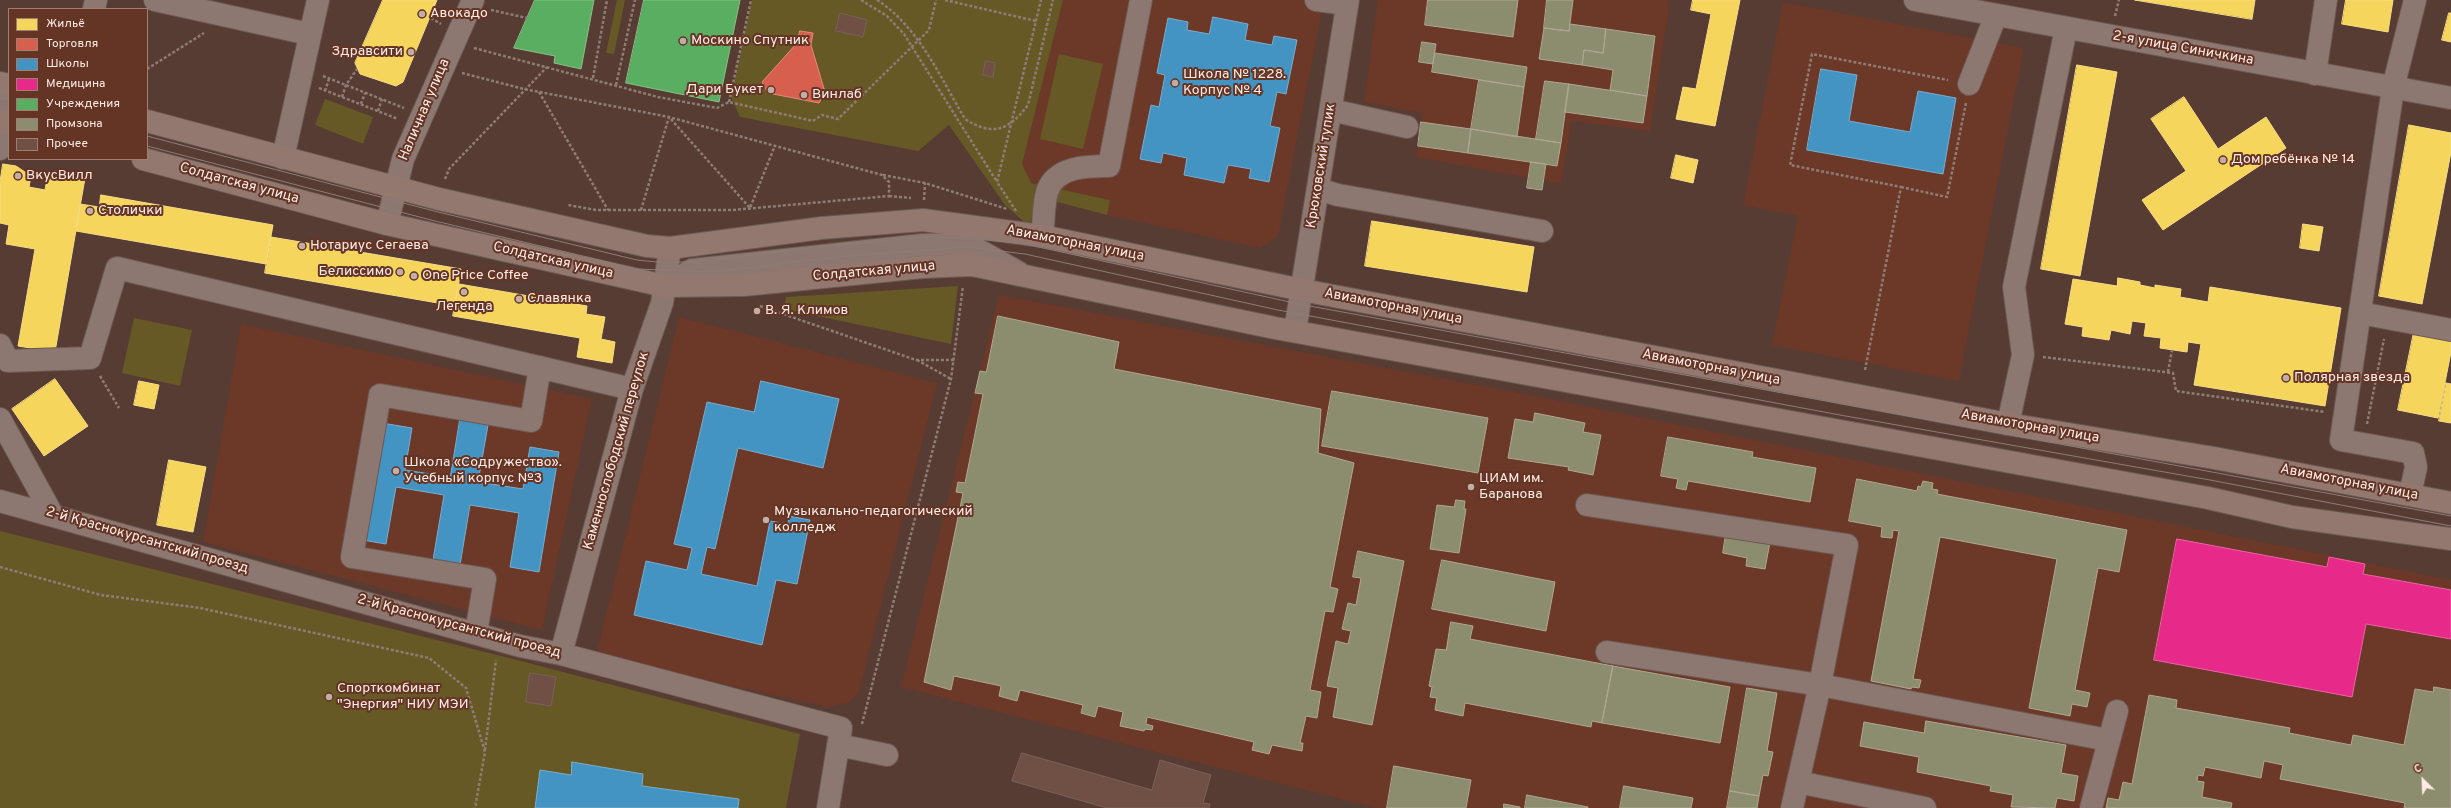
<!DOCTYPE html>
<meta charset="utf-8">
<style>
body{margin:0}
#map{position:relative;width:2451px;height:808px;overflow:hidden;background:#563c33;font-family:Overpass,sans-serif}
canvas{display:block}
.legend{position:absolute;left:8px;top:8px;width:140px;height:152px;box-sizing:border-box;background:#643425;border:1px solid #a27d72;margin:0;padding:5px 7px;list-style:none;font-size:12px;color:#feebe5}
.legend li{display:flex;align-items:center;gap:8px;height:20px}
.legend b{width:20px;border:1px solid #a27d72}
.north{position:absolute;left:2403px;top:760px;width:40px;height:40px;-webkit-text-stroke:3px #643425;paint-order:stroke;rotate:336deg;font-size:11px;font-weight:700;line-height:16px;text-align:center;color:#feebe5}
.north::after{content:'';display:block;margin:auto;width:14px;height:18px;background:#feebe5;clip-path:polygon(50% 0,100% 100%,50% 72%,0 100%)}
</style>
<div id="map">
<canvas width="2451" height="808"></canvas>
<ul class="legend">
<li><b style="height:11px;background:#f6d55c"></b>Жильё</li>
<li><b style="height:11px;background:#d6604d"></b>Торговля</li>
<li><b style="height:11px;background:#4393c3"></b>Школы</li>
<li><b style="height:11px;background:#e7298a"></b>Медицина</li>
<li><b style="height:11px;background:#5aae61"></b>Учреждения</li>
<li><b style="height:11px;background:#8c8c6e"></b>Промзона</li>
<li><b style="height:11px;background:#705045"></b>Прочее</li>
</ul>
<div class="north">С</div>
</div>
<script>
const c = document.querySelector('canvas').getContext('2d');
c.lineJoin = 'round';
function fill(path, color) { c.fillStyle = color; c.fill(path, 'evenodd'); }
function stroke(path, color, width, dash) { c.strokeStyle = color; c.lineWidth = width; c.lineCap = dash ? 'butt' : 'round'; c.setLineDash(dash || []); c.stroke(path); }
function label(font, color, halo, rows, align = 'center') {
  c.font = font + ' Overpass,sans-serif'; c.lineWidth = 4; c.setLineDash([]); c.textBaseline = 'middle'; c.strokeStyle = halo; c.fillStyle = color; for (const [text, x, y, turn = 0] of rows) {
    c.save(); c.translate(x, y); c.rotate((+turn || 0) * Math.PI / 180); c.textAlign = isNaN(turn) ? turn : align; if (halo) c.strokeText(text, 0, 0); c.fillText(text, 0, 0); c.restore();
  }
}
fill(new Path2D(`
 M1063,0H1324L1278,236L1261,248L1107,215L1110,200L1031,183L1022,164Z
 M1378,0H1670L1650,131L1572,121L1561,184L1416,157L1423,113L1364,102Z
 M1783,2L2024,48L1959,381L1772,345L1798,216L1743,205Z
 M999,295L1530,395L2451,580V808H1376L901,687Z
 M679,317L937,383L859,693L848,703L827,707L596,656Z
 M241,324L592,399L542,630L203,542Z`), '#6c3828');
fill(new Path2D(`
 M617,0H625L614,54L606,53Z
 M752,0H1063L1022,164L1031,183L1110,200L1107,215L1038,197L1029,226L1005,205L949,125L918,151L740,117L731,97Z
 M1059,54L1103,64L1083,149L1040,139Z
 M325,99L373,117L363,144L315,125Z
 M958,286L951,344L784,309L786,297Z
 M134,318L192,330L180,386L122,373Z
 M0,531L517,660L800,734L786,808H0Z`), '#665925');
const homes = new Path2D(`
 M383,0H437L403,82L396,86L360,74L355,63Z
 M1693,0H1740L1715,126L1676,119L1683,87L1696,89L1711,14L1691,10Z
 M2135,0H2255L2252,19Z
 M2346,0H2393L2388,32L2342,24Z
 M2449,13H2451V42L2442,40Z
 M2077,65L2117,72L2080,276L2041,269Z
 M2184,97L2218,149L2266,117L2286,148L2163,230L2142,200L2186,171L2151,119Z
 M2409,125L2451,133V152L2422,304L2379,296Z
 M1676,155L1698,160L1693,183L1671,178Z
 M3,164L16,166L31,176L29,187L45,190L47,179L67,175L85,178L55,352L18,346L35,249L6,244L9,225L0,223V182Z
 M101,195L273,225L266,264L76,231L80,204L99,207Z
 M1372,221L1534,247L1527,292L1365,266Z
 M2303,224L2323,227L2319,251L2300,248Z
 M271,237L461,269L455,306L265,273Z
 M2118,278L2140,282V285L2155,288V285L2181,289L2180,297L2208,302L2210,287L2341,308L2325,406L2194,385L2201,344L2188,342L2187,352L2160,348L2161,338L2144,336L2146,323L2132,321L2130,334L2111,330L2109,340L2082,336L2083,327L2065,324L2073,279L2117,286Z
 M459,284L587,306L586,314L605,317L601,339L615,342L612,363L577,357L580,338L453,316Z
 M2414,332L2451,340V352L2438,418L2398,410Z
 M55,379L88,426L44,456L12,409Z
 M139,381L159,385L154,409L134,405Z
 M2446,383L2451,384V423L2439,421Z
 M169,460L206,467L193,532L157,525Z`);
fill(homes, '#f6d55c');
stroke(homes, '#f8dc85', 1);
const shops = new Path2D(`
 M800,31L813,33L811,45L825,92L819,103L768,93L762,82L797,43Z`);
fill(shops, '#d6604d');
stroke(shops, '#e28a7b', 1);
const schools = new Path2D(`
 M1213,17L1248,24L1245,40L1272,45L1274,36L1297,40L1286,94L1277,92L1270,126L1280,128L1269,182L1249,178L1251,169L1228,165L1224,183L1184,175L1187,158L1163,153L1161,163L1140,159L1151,105L1159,107L1165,75L1157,73L1168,18L1188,22L1187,30L1209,34Z
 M1821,69L1857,75L1849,121L1910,132L1918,91L1956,98L1943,174L1807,150Z
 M761,381L839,399L823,468L738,448L715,549L707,547L701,574L757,586L770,521L788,524L789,516L810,520L797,584L776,580L762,645L634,615L646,561L687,570L692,548L674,544L707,402L754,412Z
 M460,420L488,425L478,482L523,489L530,447L559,452L539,572L510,567L519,513L470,505L460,565L433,560L444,495L396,487L386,544L362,540L382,423L412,428L405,470L450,477Z
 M572,762L643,774L642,786L739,799L738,808H535L540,770L571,775Z`);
fill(schools, '#4393c3');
stroke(schools, '#7badcd', 1);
const health = new Path2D(`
 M2177,539L2327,567L2329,557L2365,564L2363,574L2451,590V639L2366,624L2352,697L2154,660Z`);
fill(health, '#e7298a');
stroke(health, '#ee63a5', 1);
const public = new Path2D(`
 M535,0H594L581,69L554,63L555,56L514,48Z
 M644,0H740L719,102L626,83Z`);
fill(public, '#5aae61');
stroke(public, '#8bc089', 1);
const industry = new Path2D(`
 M1428,0H1518L1513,37L1425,25Z
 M1547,0H1573L1569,31L1544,28Z
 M1570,24L1606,29L1603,53L1584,50L1582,65L1539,59L1544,28L1569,31Z
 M1606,29L1655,36L1647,96L1610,90L1613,70L1582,65L1584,50L1603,53Z
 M1422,42L1436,44L1433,64L1419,62Z
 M1435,53L1527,67L1524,87L1432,72Z
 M1479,80L1524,87L1517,137L1471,129Z
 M1545,81L1569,84L1561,143L1536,139Z
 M1569,84L1647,96L1643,123L1565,112Z
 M1421,122L1471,129L1468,153L1418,146Z
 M1471,129L1561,143L1557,166L1468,153Z
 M1531,162L1546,164L1542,190L1527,188Z
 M998,316L1119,342L1114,369L1321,409L1318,453L1354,463L1330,587L1338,589L1333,612L1325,611L1310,690L1321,692L1317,718L1306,716L1300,743H1303L1302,751L1272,745L1269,754L1252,750L1254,742L1147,717L1146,724L1153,726L1152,730L1145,729L1144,731L1120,726L1123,712L1098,706L1095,717L1081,713L1083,705L1020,690L1017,701L999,696L1001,686L954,676L951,690L924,682L963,493L956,492L958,482L965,483L983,394L975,393L980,371L986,372Z
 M1332,391L1488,418L1478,473L1322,446Z
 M1535,413L1585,423L1583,432L1601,435L1593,475L1568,470L1569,467L1508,458L1515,419L1533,422Z
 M1668,437L1753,452L1752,457L1816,468L1810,502L1688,481L1686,490L1676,488L1678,479L1661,476Z
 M1857,479L1917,491L1918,486L1921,487L1923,481L1933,483L1932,489L1938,490L1937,494L2127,530L2119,572L2098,568L2075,690L2090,693L2087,707L2072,704L2070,716L2029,708L2057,559L1940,537L1913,679L1921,680L1919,688L1912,687L1911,689L1871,681L1899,531L1893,530L1892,538L1881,537L1882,527L1849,521Z
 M1456,500L1465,501L1464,509H1466L1459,553L1430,549L1437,505L1454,507Z
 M1726,534L1770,542L1765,569L1746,566L1747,558L1723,553Z
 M1358,551L1404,561L1372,725L1333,717L1338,688L1327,686L1336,641L1348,644L1351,631L1342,629L1348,603L1356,605L1361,578L1353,577Z
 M1442,560L1555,582L1546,631L1432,609Z
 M1451,622L1473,626L1470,639L1613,666L1602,723L1592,721L1591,727L1465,703L1463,716L1435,710L1437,698L1430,697L1432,687L1429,686L1436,649L1446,650Z
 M1613,666L1730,687L1720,743L1602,723Z
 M2434,687L2451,690V808H2404L2405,803L2280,779L2283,765L2264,761L2261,778L2205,767L2203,776L2198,775L2197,781L2204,782L2202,797L2232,803L2231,808H2106L2108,798L2119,800L2123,782L2132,784L2149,695L2177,700L2176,708L2290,728L2289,733L2351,745L2353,735L2404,745L2415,689L2433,692Z
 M1747,688L1777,693L1767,751L1773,752L1768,776L1763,775L1759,796L1730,791Z
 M1926,721L2066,745L2061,773L2078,776L2074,801L2057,798L2055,808L2011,807L2013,795L1990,791L1991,786L1917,772L1919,757L1860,746L1864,722L1924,733Z
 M1394,766L1471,780L1466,808H1387Z
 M1624,786L1693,798L1691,808H1620Z
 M1730,791L1759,796L1757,808H1727Z
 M1527,795L1588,807V808H1525Z
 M1504,804L1520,807V808H1504Z`);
fill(industry, '#8c8c6e');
stroke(industry, '#aea892', 1);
const building = new Path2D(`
 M840,13L867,20L863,37L836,31Z
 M986,61L995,63L993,77L983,75Z
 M530,673L556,677L551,706L526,702Z
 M1022,753L1152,790L1160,760L1211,775L1203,803L1210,804L1209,808H1107L1012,781Z`);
fill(building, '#705045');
stroke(building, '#78625a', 1);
const minor = new Path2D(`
 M155,0L309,34
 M1316,0L1347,4
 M1915,0L2451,98
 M94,9L96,0
 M2315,74L2326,0
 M1969,84L1996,15
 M0,102L9,105
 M1331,110L1407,127
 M0,149L5,122
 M283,158L318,0
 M1318,189L1338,195L1542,231
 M387,224L403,159L473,0
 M1042,236C1044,222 1043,206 1047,192C1055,166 1088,166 1109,166L1141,0
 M665,286L692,270L922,245L968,244L1018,272
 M2360,313L2451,330
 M1295,331L1348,0
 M0,345L8,361L90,358L117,268L632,389
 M0,419L52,514
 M2008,424L2023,355L2014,287L2066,28
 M2410,495L2416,467L2413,453L2341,440L2393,88L2415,0
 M0,501L520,646L561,654L841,728L828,808
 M1587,505L1847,545L1820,685L1792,808
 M476,633L485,579L352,557L380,395L531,421L540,367
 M1607,652L1820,685L2108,740
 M561,654L632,389L662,303L670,248
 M838,745L887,755
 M1798,782L1925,808
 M2091,808L2117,711`);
const major = new Path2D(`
 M0,83L9,85
 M0,121L9,123
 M147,121L439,199L647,246L670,248L822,228L923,220L1042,236L1302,290L2008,424L2214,458L2451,503
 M143,159L387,224L665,286L744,285L923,267L972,265L1275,328L2208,498L2292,517L2451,539`);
stroke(minor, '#6c5852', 24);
stroke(major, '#6c5852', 24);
stroke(new Path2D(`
 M861,0L887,16L904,34L997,182
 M877,0C919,27 940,77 965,119C993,137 1009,130 1028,105L1053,0
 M945,0L1036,21
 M491,10L527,18
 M2115,16L2119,0
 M431,18L441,24
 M474,48L658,97L717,108L729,102L813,121L822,115L838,119L929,30L936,0
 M147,69L204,33
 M462,73L524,89L669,117L882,175L889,182V196L733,210H596L568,205
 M323,76L404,108
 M593,78L607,0
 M616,85L635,0
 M319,88L398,119
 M325,91L329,79
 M539,92L608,210
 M342,97L346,85L357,69
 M729,102L751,0
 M361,104L365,93
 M378,111L382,99
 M883,175L925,183L1007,209
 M445,179L449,169L547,67
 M1901,187L1947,197L1966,103
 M889,196L911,198
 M924,200L925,183
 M641,210L669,117L750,208L774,148
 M1016,211L997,182L1041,0
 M760,306L916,360H954
 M2043,357L2173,373L2176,391L2325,412
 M917,360L951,379
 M1865,370L1901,187L1790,165L1812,54L1948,80
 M2168,372L2172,350
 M100,376L119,408
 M2367,424L2384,339
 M0,567L101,595L200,608L429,658L466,688L485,752L475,808
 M862,724L951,379L963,286
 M485,750L496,660`), '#8e7c75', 2.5, [3, 2]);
stroke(minor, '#8d7871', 22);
stroke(major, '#92786f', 22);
stroke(new Path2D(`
 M0,97L9,99
 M0,106L9,109
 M147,136L434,211L637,260L667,263L712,260L816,247L922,237L968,238L1025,244L1299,304L2451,516
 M147,146L431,220L637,269L714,272L838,257L967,247L1025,254L1278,310L1840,415L2210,480L2451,526`), '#8f7c76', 1);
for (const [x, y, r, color] of [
 [422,14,4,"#c3aea7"],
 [683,41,4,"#c3aea7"],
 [411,52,4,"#c3aea7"],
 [1175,83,4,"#c3aea7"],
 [771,90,4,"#c3aea7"],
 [804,95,4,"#c3aea7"],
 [2223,160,4,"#c3aea7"],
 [18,176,4,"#c3aea7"],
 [90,211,4,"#c3aea7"],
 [302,246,4,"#c3aea7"],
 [400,272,4,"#c3aea7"],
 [414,276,4,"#c3aea7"],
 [464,292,4,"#c3aea7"],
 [519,299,4,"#c3aea7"],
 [757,311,4,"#c3aea7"],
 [2286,378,4,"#c3aea7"],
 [396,471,4,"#c3aea7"],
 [1471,487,4,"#c3aea7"],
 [766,520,4,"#c3aea7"],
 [329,697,4,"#c3aea7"]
]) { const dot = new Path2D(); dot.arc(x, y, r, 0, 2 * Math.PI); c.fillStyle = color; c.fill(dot); stroke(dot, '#643425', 1.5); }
label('14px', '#feebe5', '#643425', [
 ["Авокадо",430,14],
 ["Москино Спутник",691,41],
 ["Здравсити",403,52,"right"],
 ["Школа № 1228.",1183,75],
 ["Корпус № 4",1183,91],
 ["Дари Букет",763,90,"right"],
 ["Винлаб",812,95],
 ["Дом ребёнка № 14",2231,160],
 ["ВкусВилл",26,176],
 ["Столички",98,211],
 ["Нотариус Сегаева",310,246],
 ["Белиссимо",392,272,"right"],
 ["One Price Coffee",422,276],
 ["Славянка",527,299],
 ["Легенда",464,307,"center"],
 ["В. Я. Климов",765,311],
 ["Полярная звезда",2294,378],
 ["Школа «Содружество».",404,463],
 ["Учебный корпус №3",404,479],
 ["ЦИАМ им.",1479,479],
 ["Баранова",1479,495],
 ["Музыкально-педагогический",774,512],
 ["колледж",774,528],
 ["Спорткомбинат",337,689],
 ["\"Энергия\" НИУ МЭИ",337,705]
], 'left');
label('14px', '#feebe5', '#643425', [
 ["2-я улица Синичкина",2183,49,10],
 ["Наличная улица",425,110,-67],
 ["Крюковский тупик",1322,166,-81],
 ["Солдатская улица",239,184,15],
 ["Авиамоторная улица",1075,244,11],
 ["Солдатская улица",553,261,13],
 ["Солдатская улица",874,272,-5],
 ["Авиамоторная улица",1393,307,11],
 ["Авиамоторная улица",1711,368,11],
 ["Авиамоторная улица",2030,427,10],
 ["Каменнослободский переулок",617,451,-74],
 ["Авиамоторная улица",2349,483,11],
 ["2-й Краснокурсантский проезд",147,541,16],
 ["2-й Краснокурсантский проезд",459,627,15]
]);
</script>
